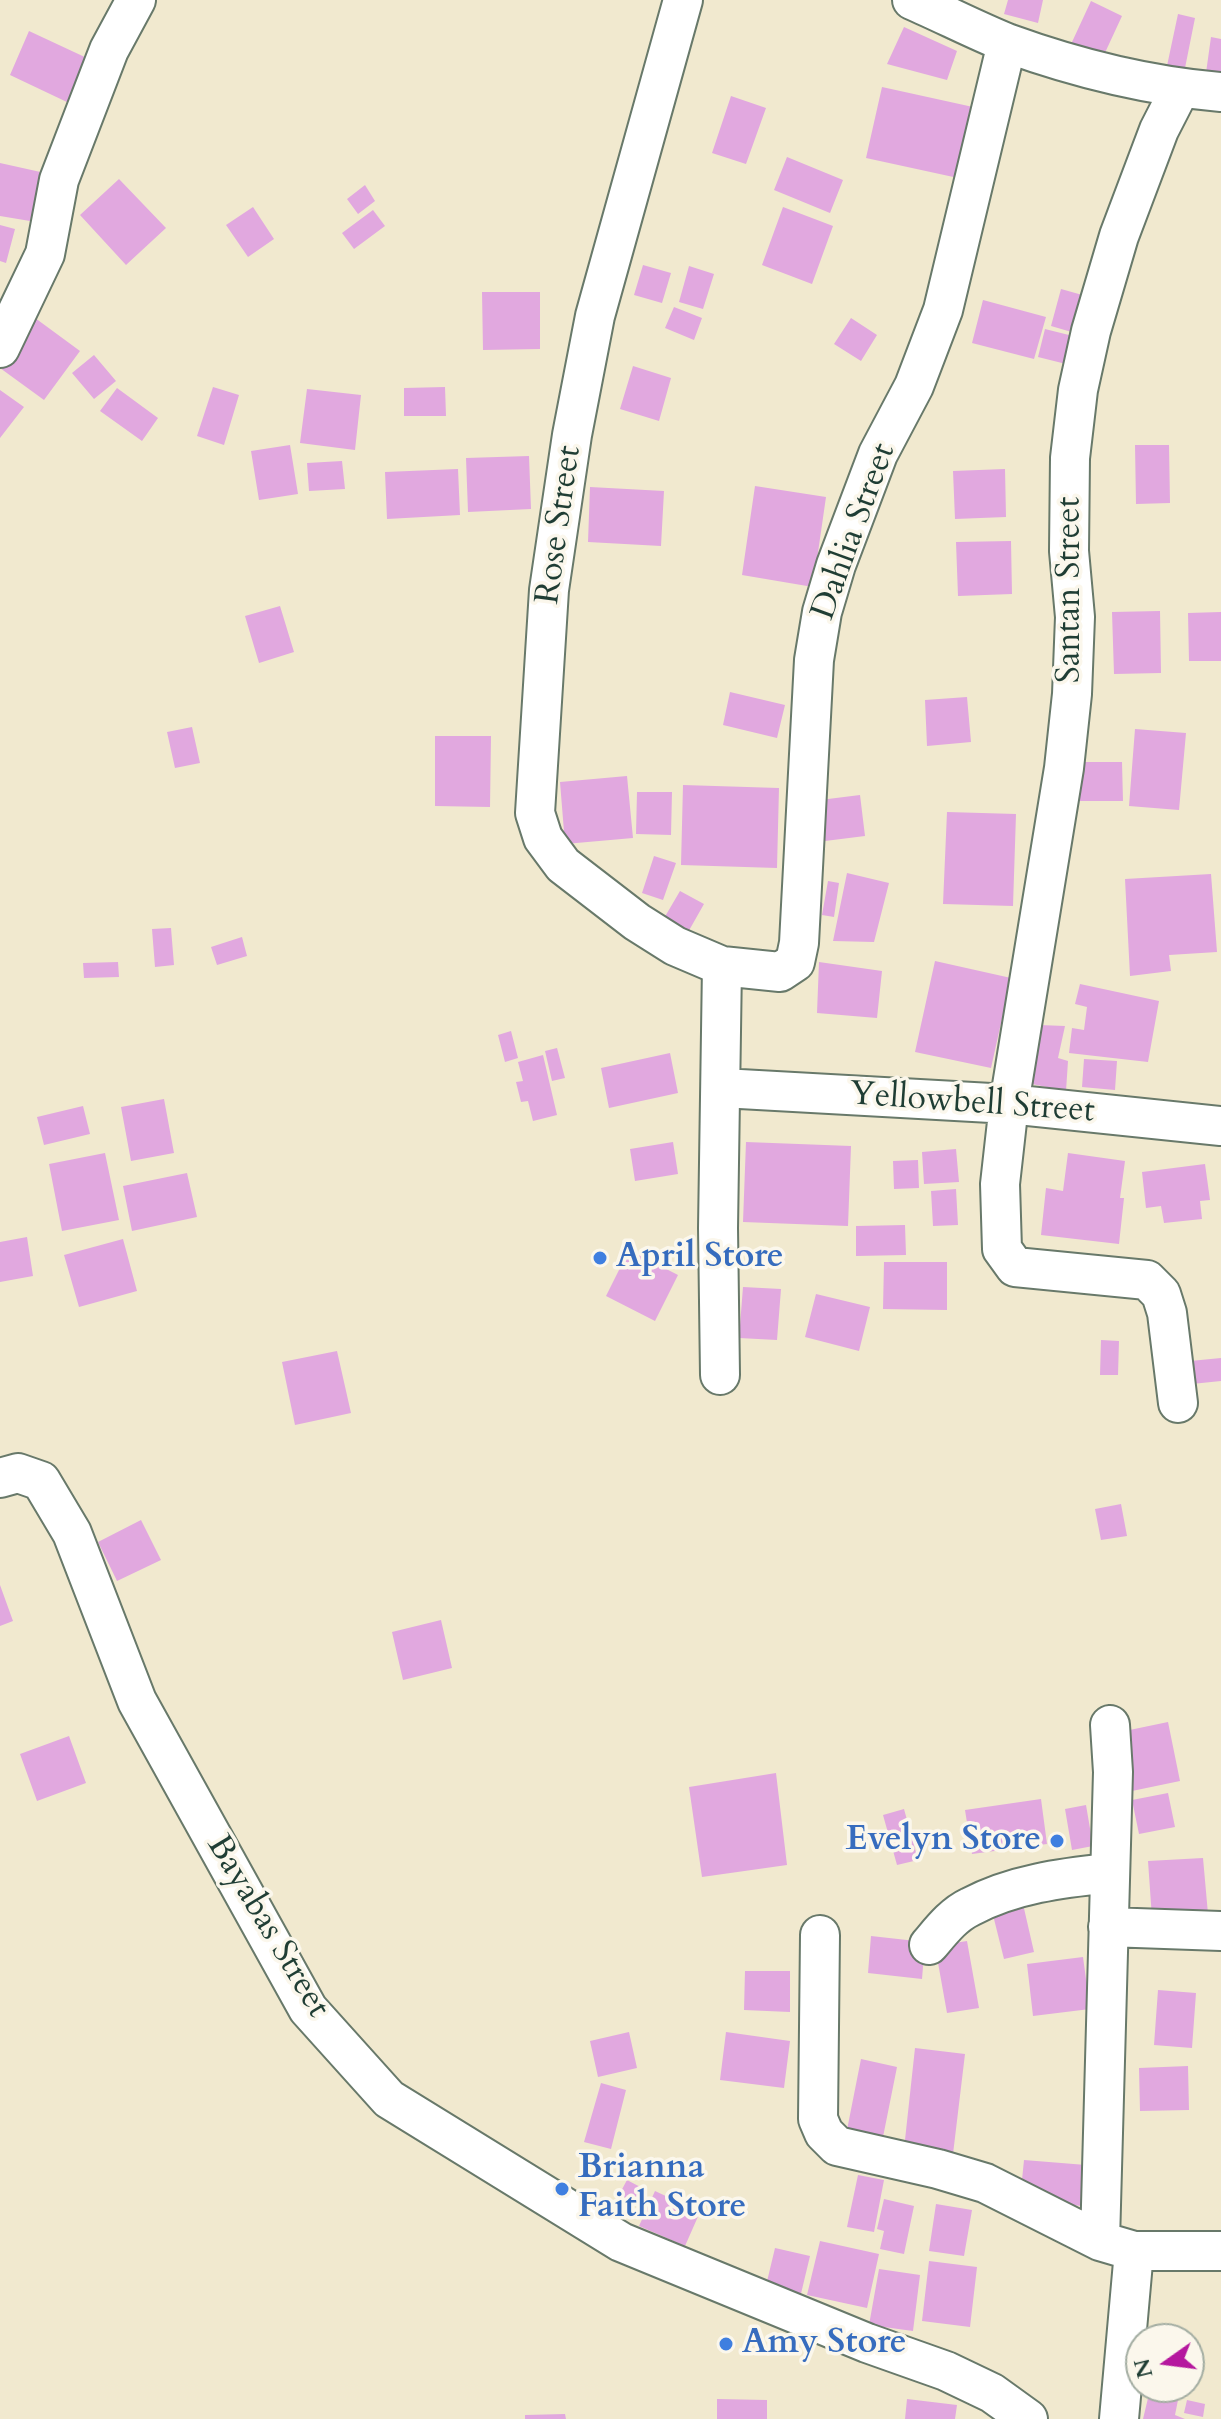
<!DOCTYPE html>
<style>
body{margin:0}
#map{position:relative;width:1221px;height:2419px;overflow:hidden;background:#f1e9cf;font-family:Cardo,serif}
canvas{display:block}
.north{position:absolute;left:1125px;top:2323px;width:80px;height:80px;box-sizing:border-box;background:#fbf7ec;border:2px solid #a3ada2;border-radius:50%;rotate:256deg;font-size:22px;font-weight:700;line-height:32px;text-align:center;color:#1f3d34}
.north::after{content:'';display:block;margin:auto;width:28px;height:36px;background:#b5179e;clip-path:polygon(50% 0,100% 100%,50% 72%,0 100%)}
</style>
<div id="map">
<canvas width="1221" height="2419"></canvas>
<div class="north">N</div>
</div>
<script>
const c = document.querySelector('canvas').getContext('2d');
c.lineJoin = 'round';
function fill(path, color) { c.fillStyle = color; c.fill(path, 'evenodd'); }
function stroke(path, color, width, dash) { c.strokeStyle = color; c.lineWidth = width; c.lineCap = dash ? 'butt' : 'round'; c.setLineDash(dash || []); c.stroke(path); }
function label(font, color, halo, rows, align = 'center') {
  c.font = font + ' Cardo,serif'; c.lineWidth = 7; c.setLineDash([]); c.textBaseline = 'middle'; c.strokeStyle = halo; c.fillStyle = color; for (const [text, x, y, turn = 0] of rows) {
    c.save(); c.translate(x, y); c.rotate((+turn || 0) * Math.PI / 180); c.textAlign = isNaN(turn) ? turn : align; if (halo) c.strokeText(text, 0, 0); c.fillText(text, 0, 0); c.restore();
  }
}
fill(new Path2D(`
 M1008,0H1043L1038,23L1004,14Z
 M1091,1L1122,16L1097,70L1066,55Z
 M1178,14L1195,18L1182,83L1164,80Z
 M904,27L957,51L947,80L887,64Z
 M29,31L89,59L69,103L10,75Z
 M1211,37L1221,39V83L1205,80Z
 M882,87L973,107L958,178L866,158Z
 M731,96L766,108L746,164L712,153Z
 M787,157L843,180L830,213L774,190Z
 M0,163L45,173L30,221L0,216Z
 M119,179L166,228L126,265L80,215Z
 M365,185L375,201L358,214L347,199Z
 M253,207L274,239L248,257L226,225Z
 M783,207L833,226L812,284L762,265Z
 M373,210L385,226L354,249L342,233Z
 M0,225L15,229L6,263L0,261Z
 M643,265L671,273L662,303L634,295Z
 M689,266L714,274L703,309L679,302Z
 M1061,289L1086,296L1075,333L1051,326Z
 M482,292H540V349L483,350Z
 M983,300L1046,317L1034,359L972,343Z
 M674,307L702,318L694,340L665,328Z
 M31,315L80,351L44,400L0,368V359Z
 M851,318L877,335L861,361L834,344Z
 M1045,329L1081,338L1074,366L1038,357Z
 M94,355L116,381L94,399L72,373Z
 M633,366L671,378L659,421L620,409Z
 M213,387L239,395L224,445L197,436Z
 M445,387L446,416H404V388Z
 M117,388L158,418L142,441L100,411Z
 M307,389L361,395L355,450L300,443Z
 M0,390L24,407L0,438Z
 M290,445L298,494L259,500L251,451Z
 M1135,445H1169L1170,503L1136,504Z
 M529,456L531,509L468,512L466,458Z
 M342,461L345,489L309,491L307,463Z
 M458,469L460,515L387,519L385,472Z
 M1005,469L1006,517L955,519L953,471Z
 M755,486L826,497L813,587L742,575Z
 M590,487L664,491L661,546L588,542Z
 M1011,541L1012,594L958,596L956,542Z
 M280,606L294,652L259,663L245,616Z
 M1160,611L1161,673L1114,674L1112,612Z
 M1221,612V661H1189L1188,613Z
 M730,692L785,705L777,738L723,725Z
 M967,697L971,742L927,746L925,700Z
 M192,727L200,763L175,768L167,732Z
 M1135,729L1186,733L1179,810L1129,806Z
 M435,736H491L490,807L435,806Z
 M1076,762H1122L1123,801H1076Z
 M627,776L633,838L565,844L560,782Z
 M683,785L779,788L777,868L681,865Z
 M637,792H672L671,835L636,834Z
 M860,795L865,836L825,841L820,800Z
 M947,812L1016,814L1013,906L943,904Z
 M654,856L676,863L663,900L642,893Z
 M847,873L889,883L874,942L833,941Z
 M1211,874L1217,952L1169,955L1171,971L1130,976L1125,879Z
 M828,881L839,883L834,917L822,915Z
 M680,891L704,904L687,934L663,920Z
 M171,928L174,965L155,967L152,929Z
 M242,937L247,956L217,965L211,947Z
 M935,961L1011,978L991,1068L915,1052Z
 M118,962L119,977L84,978L83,963Z
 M819,962L882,971L877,1018L817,1013Z
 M1080,984L1159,1001L1148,1062L1069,1053L1072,1028L1084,1030L1087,1007L1075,1004Z
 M1039,1025L1065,1026L1058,1058L1068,1061L1066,1091L1032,1084Z
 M511,1031L518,1058L505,1062L498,1035Z
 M557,1048L565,1078L552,1081L545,1051Z
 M670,1053L678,1093L609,1108L601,1068Z
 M543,1055L557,1115L533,1121L528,1101L521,1102L516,1082L523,1081L518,1062Z
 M1084,1059L1117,1061L1115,1090L1082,1087Z
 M164,1099L174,1153L131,1161L121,1107Z
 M83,1106L90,1134L44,1145L37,1117Z
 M673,1142L678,1174L635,1181L630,1149Z
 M746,1142L851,1146L848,1226L743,1222Z
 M956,1149L959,1182L924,1184L922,1152Z
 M105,1153L119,1220L62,1231L49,1164Z
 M1068,1153L1125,1161L1120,1198H1124L1119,1244L1041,1235L1046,1188L1063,1191Z
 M918,1160L919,1188L894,1189L893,1161Z
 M1205,1164L1210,1200L1200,1201L1202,1219L1164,1223L1161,1206L1146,1208L1142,1172Z
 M187,1173L197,1217L132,1231L123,1186Z
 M956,1189L958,1225L933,1226L931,1191Z
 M905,1225L906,1255L856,1256V1226Z
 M27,1237L33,1276L0,1282V1242Z
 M123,1239L137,1291L79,1307L64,1255Z
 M629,1250L678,1275L655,1321L606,1296Z
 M884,1262H947V1310L883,1309Z
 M743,1287L781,1289L777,1340L739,1338Z
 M816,1294L870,1307L859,1351L805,1337Z
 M1101,1340L1119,1341L1118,1375H1100Z
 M337,1351L351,1413L295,1425L282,1362Z
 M1221,1358V1381L1182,1385L1180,1362Z
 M1121,1504L1127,1536L1101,1540L1095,1509Z
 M141,1520L161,1560L117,1581L98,1542Z
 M0,1585L13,1621L0,1626Z
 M441,1620L452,1668L403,1680L392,1632Z
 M1168,1722L1180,1781L1132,1791L1120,1732Z
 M69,1736L86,1783L37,1801L20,1754Z
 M776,1773L787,1865L702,1877L689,1787Z
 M1168,1793L1175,1827L1139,1834L1132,1800Z
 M1041,1799L1047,1844L972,1854L965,1810Z
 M1086,1805L1093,1846L1072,1850L1065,1809Z
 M904,1809L918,1860L897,1865L883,1815Z
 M1203,1858L1208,1914L1152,1918L1148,1861Z
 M1023,1904L1034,1952L1004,1959L992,1911Z
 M871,1936L925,1942L922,1979L868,1973Z
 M967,1941L979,2008L947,2013L935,1946Z
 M1083,1957L1090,2009L1033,2016L1027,1964Z
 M745,1971H790V2012L744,2010Z
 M1158,1990L1196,1993L1192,2048L1154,2045Z
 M629,2032L637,2068L598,2077L590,2041Z
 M726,2032L790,2041L784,2088L720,2080Z
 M915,2048L965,2054L953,2154L904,2149Z
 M861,2059L897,2067L881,2147L845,2140Z
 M1188,2066L1189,2110L1140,2111L1139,2068Z
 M601,2083L626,2090L611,2149L584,2142Z
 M1024,2160L1086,2165L1082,2206L1020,2200Z
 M858,2175L884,2180L874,2232L847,2227Z
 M627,2180L646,2190L639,2204L619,2195Z
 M655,2191L700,2212L685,2246L639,2226Z
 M884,2199L914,2206L904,2254L880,2249L884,2231L877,2229Z
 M936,2204L972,2210L964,2256L929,2251Z
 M820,2241L879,2254L867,2308L807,2295Z
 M775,2248L810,2256L799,2302L764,2294Z
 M929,2261L977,2267L970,2327L922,2321Z
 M879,2269L920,2275L913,2331L869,2325Z
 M1149,2394L1178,2400L1175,2415L1185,2419H1143Z
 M717,2399L767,2400V2419H717Z
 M907,2399L957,2405L955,2419H905Z
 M1187,2400L1205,2404L1203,2417L1184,2413Z
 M565,2414L566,2419H525V2415Z`), '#e1a8df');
const street = new Path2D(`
 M683,0L595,316L572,435L549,590L535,813L543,838L563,865L637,922L675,946L722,966L780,972L795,962L799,943L814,660L822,612L836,565L878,454L914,386L943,310L1007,43
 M912,0C944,14 975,30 1007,43C1076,68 1148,86 1221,92
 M0,348L45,254L59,180L109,50L136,0
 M722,1088L1009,1104L1221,1126
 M720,1375L718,1228L722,966
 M1178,1403L1167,1313L1161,1294L1147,1280L1015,1267L1002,1249L1000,1184L1009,1104L1064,768L1072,694L1075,617L1069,551L1070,458L1078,390L1091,331L1119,236L1159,130L1180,89
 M0,1478L18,1473L41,1481L72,1533L137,1701L308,2009L389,2099L621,2242L867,2343L946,2371L992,2393L1028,2419
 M1108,1927L1221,1931
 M820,1935L818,2119L824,2133L837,2146L938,2169L985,2183L1100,2241L1134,2251H1221
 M929,1945C941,1931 953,1915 970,1907C1013,1884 1062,1878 1109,1873
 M1100,2241L1113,1772L1110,1725
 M1119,2419L1134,2251`);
stroke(street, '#68796a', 42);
stroke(street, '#fff', 38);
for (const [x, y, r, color] of [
 [600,1258,8,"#3f7fe0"],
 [1057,1841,8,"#3f7fe0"],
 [562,2189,8,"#3f7fe0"],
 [726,2344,8,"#3f7fe0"]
]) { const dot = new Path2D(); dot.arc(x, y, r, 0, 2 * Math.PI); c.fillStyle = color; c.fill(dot); stroke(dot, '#fbf7ec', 3); }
label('34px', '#1f3d34', '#fbf7ec', [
 ["Rose Street",560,525,-82],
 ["Dahlia Street",855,532,-70],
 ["Santan Street",1071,590,-90],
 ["Yellowbell Street",972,1104,4],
 ["Bayabas Street",267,1927,59]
]);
label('bold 34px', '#366cbe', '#fbf7ec', [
 ["April Store",616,1258],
 ["Evelyn Store",1041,1841,"right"],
 ["Brianna",578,2169],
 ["Faith Store",578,2208],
 ["Amy Store",742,2344]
], 'left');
</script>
